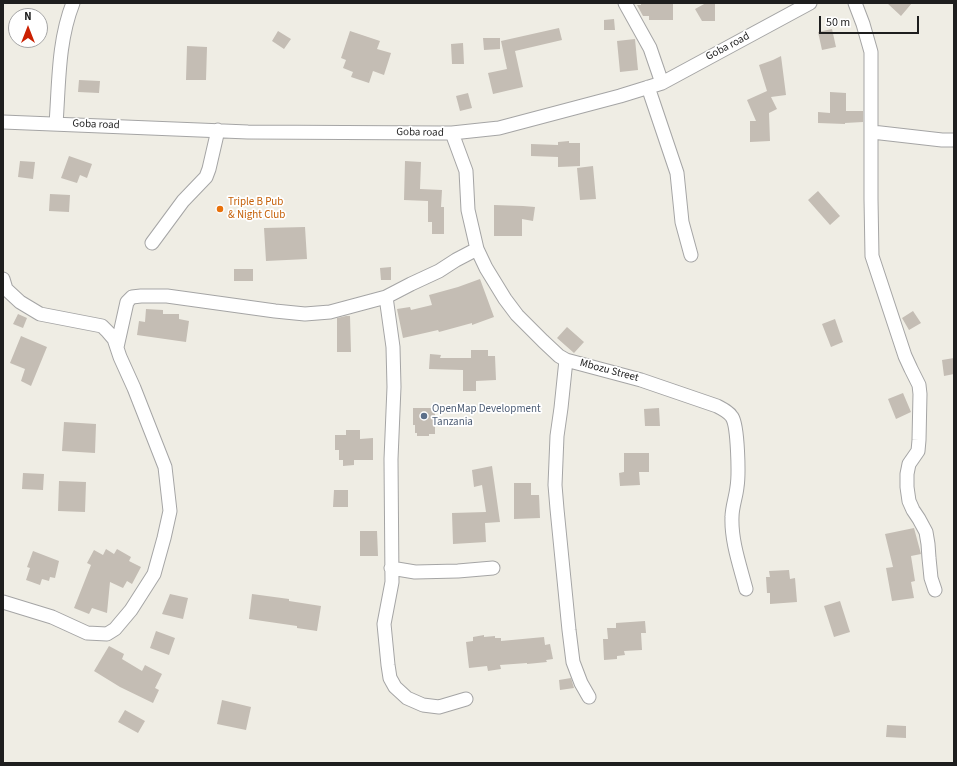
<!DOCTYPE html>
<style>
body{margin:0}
#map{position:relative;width:957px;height:766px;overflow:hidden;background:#efede4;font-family:"Source Sans 3",sans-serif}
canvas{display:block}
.frame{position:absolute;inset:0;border:4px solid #1e1e1e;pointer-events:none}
.north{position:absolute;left:8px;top:8px;width:40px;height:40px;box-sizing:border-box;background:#fff;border:1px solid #a5a5a5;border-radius:50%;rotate:0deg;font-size:11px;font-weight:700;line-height:16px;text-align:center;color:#1e1e1e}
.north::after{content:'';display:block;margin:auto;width:14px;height:18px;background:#cb2001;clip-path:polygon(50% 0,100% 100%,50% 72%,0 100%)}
.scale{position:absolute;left:819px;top:16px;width:100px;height:18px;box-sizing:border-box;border:2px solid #1e1e1e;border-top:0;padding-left:5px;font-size:12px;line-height:14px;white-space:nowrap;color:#1e1e1e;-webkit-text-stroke:3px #fff;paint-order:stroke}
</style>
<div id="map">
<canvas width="957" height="766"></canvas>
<div class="frame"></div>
<div class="north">N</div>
<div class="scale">50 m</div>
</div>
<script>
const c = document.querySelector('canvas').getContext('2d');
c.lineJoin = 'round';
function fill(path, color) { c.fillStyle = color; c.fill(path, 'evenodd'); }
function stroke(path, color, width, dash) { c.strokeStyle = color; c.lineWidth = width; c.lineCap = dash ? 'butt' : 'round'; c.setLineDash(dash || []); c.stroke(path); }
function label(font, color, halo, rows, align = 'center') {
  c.font = font + ' "Source Sans 3",sans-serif'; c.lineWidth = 3.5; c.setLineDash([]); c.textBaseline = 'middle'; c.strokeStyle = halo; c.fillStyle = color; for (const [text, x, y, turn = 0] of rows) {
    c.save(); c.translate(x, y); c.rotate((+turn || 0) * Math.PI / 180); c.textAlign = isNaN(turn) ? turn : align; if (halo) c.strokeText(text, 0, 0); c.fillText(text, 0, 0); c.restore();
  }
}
fill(new Path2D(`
 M641,3H673V20H649V16H643L637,5H641Z
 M706,3H715V21H702L695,9Z
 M887,3H912L901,16Z
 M614,19L615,30H604V20Z
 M559,28L562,40L515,51L523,87L493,94L488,73L507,69L501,41Z
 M832,29L836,47L822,50L818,32Z
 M278,31L291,39L284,49L272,41Z
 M350,31L380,41L377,49L391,53L384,75L373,71L369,83L351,77L353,72L343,68L346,60L341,58Z
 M483,38H500V49L484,50Z
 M635,39L638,70L620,72L617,41Z
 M463,43L464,64H452L451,44Z
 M187,46L207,47L206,80H186Z
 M781,56L786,95L771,97L777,109L769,113L770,141L750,142V121H756L747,100L767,91L759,65L773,60Z
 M79,80L100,81L99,93L78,92Z
 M830,92L846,93V111H863V122L845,123V124L818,123V112L830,113Z
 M468,93L472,108L460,111L456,96Z
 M569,141V143H580V166L558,167V157L531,156V144L558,145V142Z
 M69,156L92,164L87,178L80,175L77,183L61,178Z
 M20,161L35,162L33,179L18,177Z
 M405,161L421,162L420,189L442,190L441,207H444V234H432V222H428V201L404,200Z
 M593,166L596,199L580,200L577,168Z
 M818,191L840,216L830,225L808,200Z
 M50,194L70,195L69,212L49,211Z
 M494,205L523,206L535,207L533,221L522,219V236H494Z
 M305,227L307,259L266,261L264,228Z
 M391,267V280H381L380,268Z
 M234,269H253V281H234Z
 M480,279L494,317L472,325V323L439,332L438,330L403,338L397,309L410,307L411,310L432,305L429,295L458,287Z
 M146,309L163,310V314H179V319L189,321L186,342L137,335L139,321L145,322Z
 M913,311L921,323L909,330L902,318Z
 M18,314L27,318L23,328L13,324Z
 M346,316H350L351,352H337V318Z
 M835,319L843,342L831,347L822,324Z
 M567,327L584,342L574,353L557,338Z
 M21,336L47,347L31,386L21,381L25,369L10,363Z
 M471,350H488V356H495L496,380L476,381V391H463V370L429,369L430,354L441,355L440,358H471Z
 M954,358V374L944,376L942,360Z
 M903,393L911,412L896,419L888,399Z
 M413,408H435V434H429V436H417V433H415V425H413Z
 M659,408L660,426H645L644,409Z
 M64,422L96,424L95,453L62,451Z
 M346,430H360V439L373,438V460H354V465L343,466V460H339V450H335V435H346Z
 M624,453H649V472H639L640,485L620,486L619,473L624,472Z
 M492,466L500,522L485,523L486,542L453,544L452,513L486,512L482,485L474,487L472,470Z
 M23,473L44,474L43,490L22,489Z
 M59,481L86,482L85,512L58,511Z
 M514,483H531V495H539L540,518L514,519Z
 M334,490H348V507H333Z
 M914,528L921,554L911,556L915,581L911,582L914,598L892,601L886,568L893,567L885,534Z
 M360,531H377L378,556H360Z
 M106,549L114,554L117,549L131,557L129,561L141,567L132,584L127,581L123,588L110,582L107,613L92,608L89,614L74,608L91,565L87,563L94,550L103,555Z
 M33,551L59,561L55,578L50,577L49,581L42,579L40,585L26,580L30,568L27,567Z
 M789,570L790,579L795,578L797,602L770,604V593H767L766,577H770L769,571Z
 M170,594L188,598L183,619L162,614Z
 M252,594L289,599V601L321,606L317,631L297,628V626L249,619Z
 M840,601L850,632L834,637L824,606Z
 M645,621L646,633H641L642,650L624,651L625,655L617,656V659L604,660L603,639H608L607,628H616V623Z
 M156,631L175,638L169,655L150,648Z
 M484,635V637L495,636V638H501V641L544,637L545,645L550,644L553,659L546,660L547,662L527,664V663L500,665L501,669L488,671L487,666L469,668L466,642L473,641V637Z
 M109,646L124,654L122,659L142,671L145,665L162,674L155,688L159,690L153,703L120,687L94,671Z
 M571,678L574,688L560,690L559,680Z
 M222,700L251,707L246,730L217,724Z
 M125,710L145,721L138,733L118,722Z
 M887,725L906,726V738L886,737Z`), '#c4bdb4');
const minor = new Path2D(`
 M625,3L650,48L662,83
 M855,3L863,24L871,52V199L872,256L905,356L911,369L919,385L920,394L919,440L918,451L909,464L907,474V487L909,501L913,510L919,519L926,532L928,544L929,558L931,578L935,590
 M648,87L677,173L682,222L691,255
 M3,122L248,132L440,133H452L499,128L620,96L662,83L810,3
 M56,124C59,83 58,41 73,3
 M872,132L942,140H954
 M452,133L466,171L468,210L477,249L486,268L505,299L517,315L543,341L559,356L566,360L641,380L717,406C723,409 729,412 732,417C738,426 739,475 737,487C736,497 732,507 732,517C731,541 740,566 746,589
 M152,243L183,201L206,177L209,169L218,130
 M3,279L6,289L20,302L40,314L102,326L108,332L114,339L120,357L134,388L165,467L170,511L164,538L154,574L131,610L115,629L107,634L87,633L52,617L3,602
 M386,297L393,347L394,387L391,459L392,582L384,624L388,665L390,678L395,687L407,698L423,705L439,707L466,699
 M117,347L127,302L132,297L141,296H167L275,311L305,314L330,312L386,297L411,284L439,271L456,260L477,249
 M566,360L561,408L557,436L555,485L557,509L569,630L573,662L581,683L589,697
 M391,568L415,572L458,571L493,568`);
stroke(minor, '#a5a5a5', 15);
stroke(minor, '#fff', 13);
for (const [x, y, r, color] of [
 [220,209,4,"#e8710a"],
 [424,416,4,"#5c6f8a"]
]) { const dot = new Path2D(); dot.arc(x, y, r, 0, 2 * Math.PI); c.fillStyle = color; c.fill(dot); stroke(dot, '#fff', 1.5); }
label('11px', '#1e1e1e', '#fff', [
 ["Goba road",728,47,-28],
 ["Goba road",96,125,2],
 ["Goba road",420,133,1],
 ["Mbozu Street",609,371,15]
]);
label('11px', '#c56008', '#fff', [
 ["Triple B Pub",228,203],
 ["& Night Club",228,216]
], 'left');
label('11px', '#4e5e75', '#fff', [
 ["OpenMap Development",432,410],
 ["Tanzania",432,423]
], 'left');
</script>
